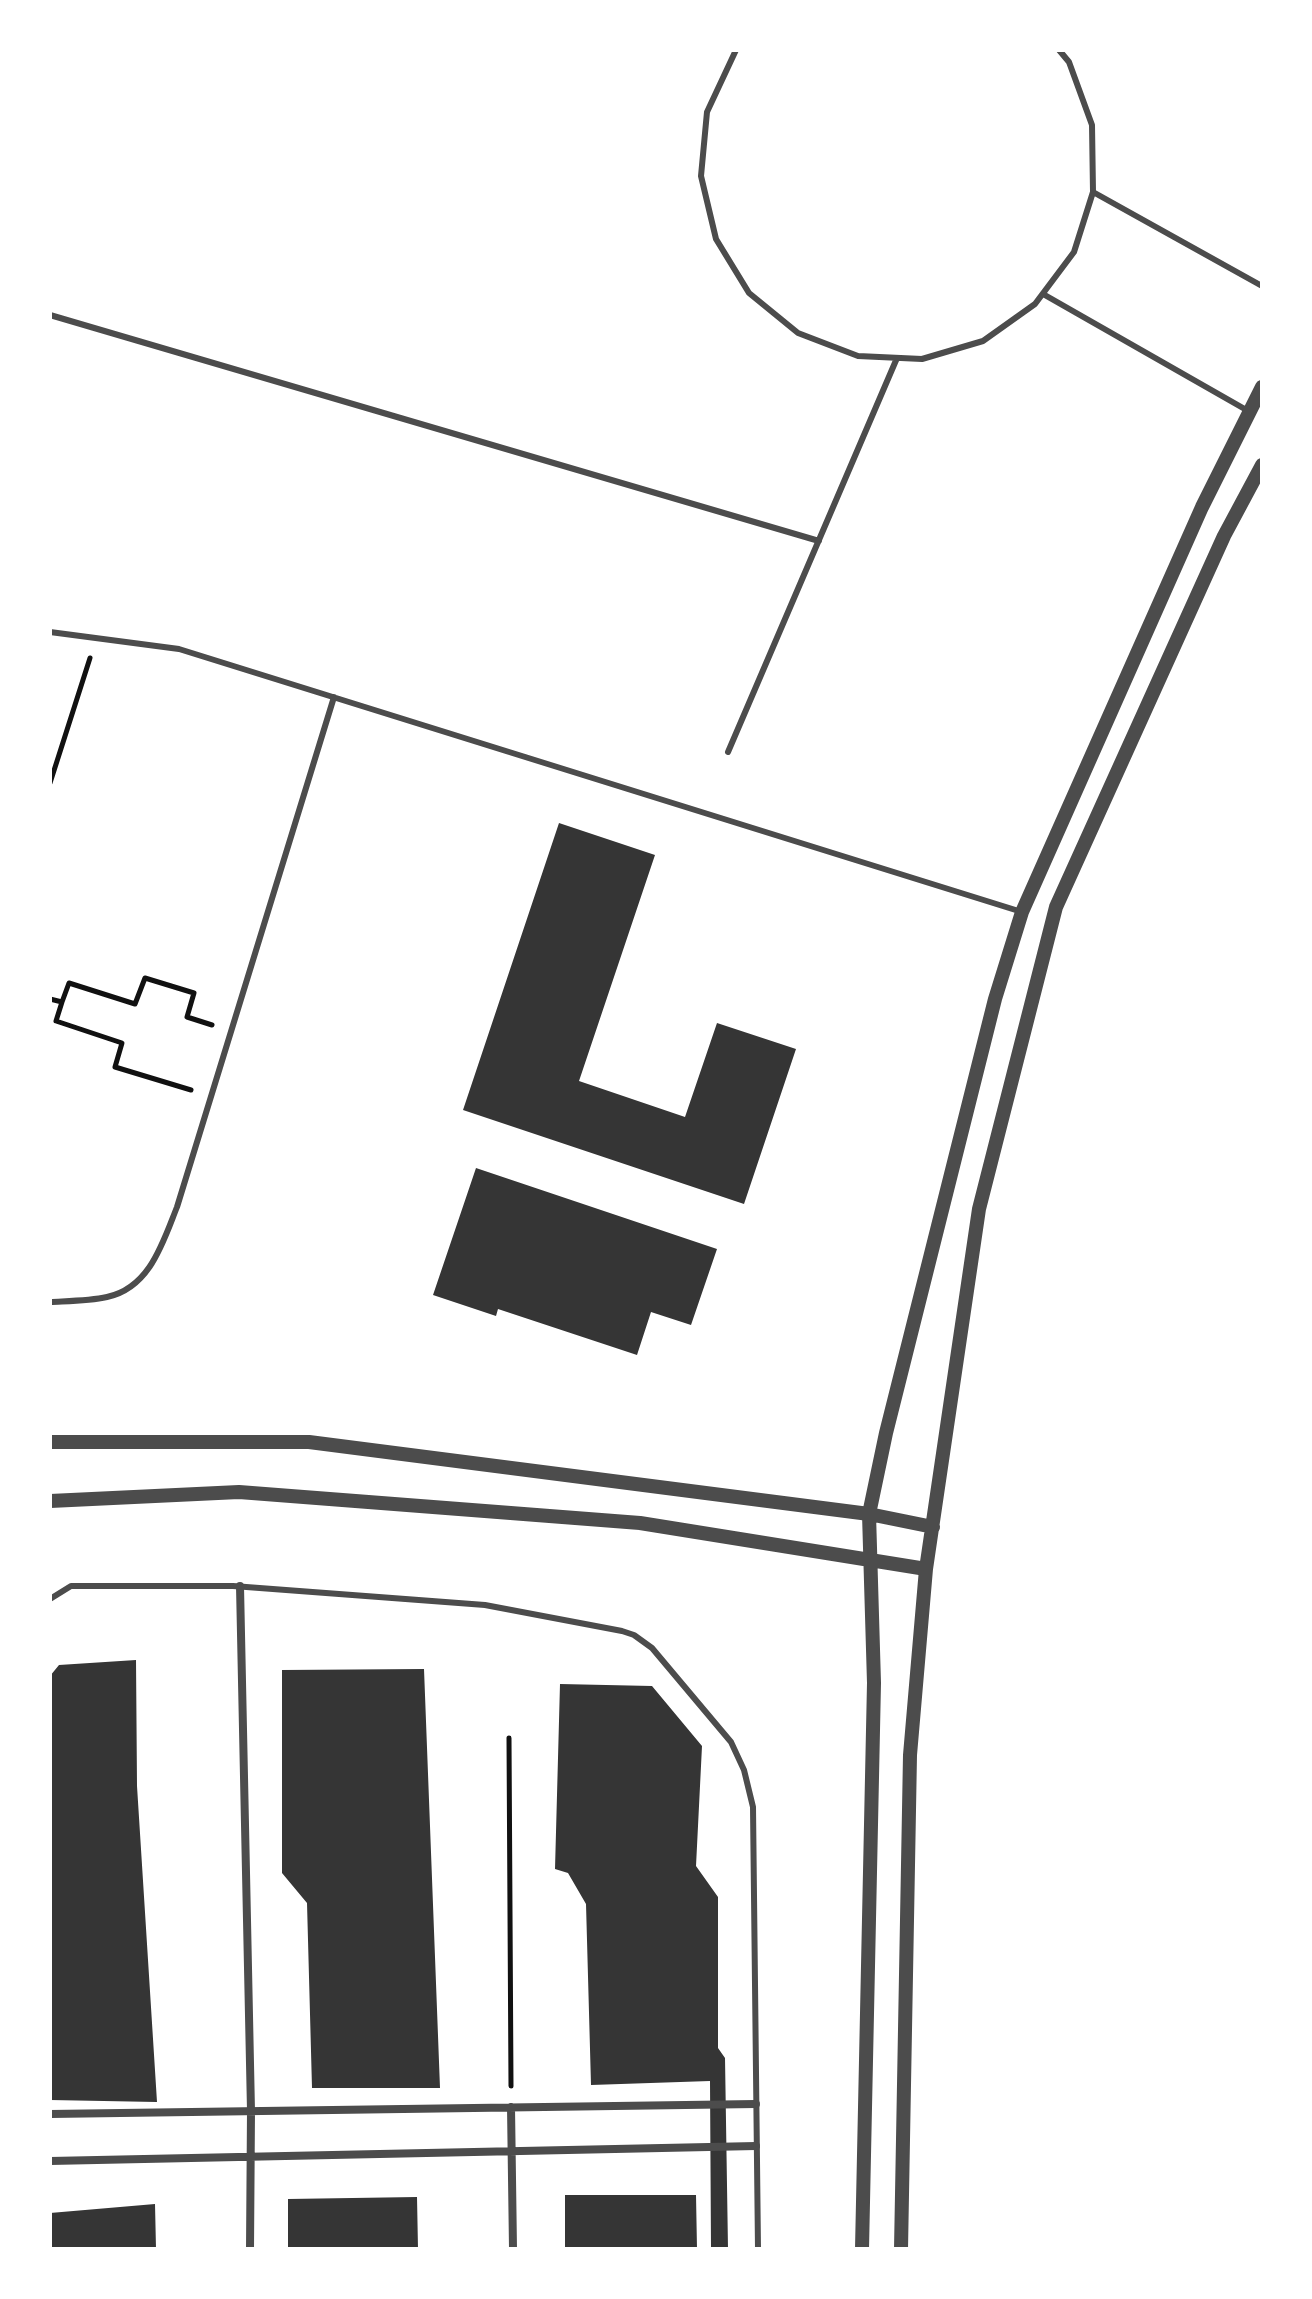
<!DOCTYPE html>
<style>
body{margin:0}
#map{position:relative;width:1312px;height:2299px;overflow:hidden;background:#fff;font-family:"Noto Serif",serif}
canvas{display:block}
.frame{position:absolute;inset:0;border:52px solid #fff;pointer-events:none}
</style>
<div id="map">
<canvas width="1312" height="2299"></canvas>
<div class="frame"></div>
</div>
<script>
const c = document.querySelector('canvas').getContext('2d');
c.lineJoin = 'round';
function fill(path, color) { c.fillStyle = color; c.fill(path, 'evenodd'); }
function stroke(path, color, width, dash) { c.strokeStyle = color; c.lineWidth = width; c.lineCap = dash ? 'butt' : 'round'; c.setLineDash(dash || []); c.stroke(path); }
fill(new Path2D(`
 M559,823L655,855L579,1081L685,1117L717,1023L796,1049L744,1204L463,1110Z
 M476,1168L717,1249L691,1325L651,1312L637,1355L498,1309L496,1316L433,1295Z
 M136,1660L137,1786L157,2102L50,2100V1676L59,1665Z
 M424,1669L440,2088H312L307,1903L282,1873V1670Z
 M560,1684L652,1686L702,1746L696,1866L718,1897V2048L725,2058L728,2249H711L710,2081L591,2085L586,1904L568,1873L555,1869Z
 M565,2195H696L697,2249H565Z
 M417,2197L418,2249H288V2199Z
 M155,2204L156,2249H50V2213Z`), '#353535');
stroke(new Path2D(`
 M50,783L90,658
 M50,999L62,1002L56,1021L122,1043L115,1067L191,1090
 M62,1002L69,983L135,1004L145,978L194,993L187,1017L212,1025
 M509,1738L511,2086`), '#111', 5);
stroke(new Path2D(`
 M736,50L707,112L701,176L716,239L749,293L798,333L858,356L922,359L983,341L1035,304L1074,252L1093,192L1092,125L1069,62L1059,50
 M1093,192L1262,286
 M1043,294L1250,412
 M50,315L819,541
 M50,632L179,649L1022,912
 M728,752L897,358
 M50,1302C68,1301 89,1301 107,1297C150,1288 163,1242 177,1207L334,697
 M50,1599L71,1586H233L485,1605L622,1631L634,1635L652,1648L731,1742L744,1770L753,1807L758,2249`), '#4c4c4c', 6);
stroke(new Path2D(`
 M240,1586L251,2111L250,2249
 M511,2107L513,2249
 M50,2114L756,2104
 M50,2161L756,2146`), '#4c4c4c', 8);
stroke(new Path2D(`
 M50,1442H309L869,1514L933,1527
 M50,1501L239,1492L640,1523L926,1569
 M862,2249L874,1683L869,1514L886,1433L995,999L1022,912L1202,507L1262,387
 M901,2249L910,1755L926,1569L979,1209L1056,907L1224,536L1262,465`), '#4c4c4c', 14);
</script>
